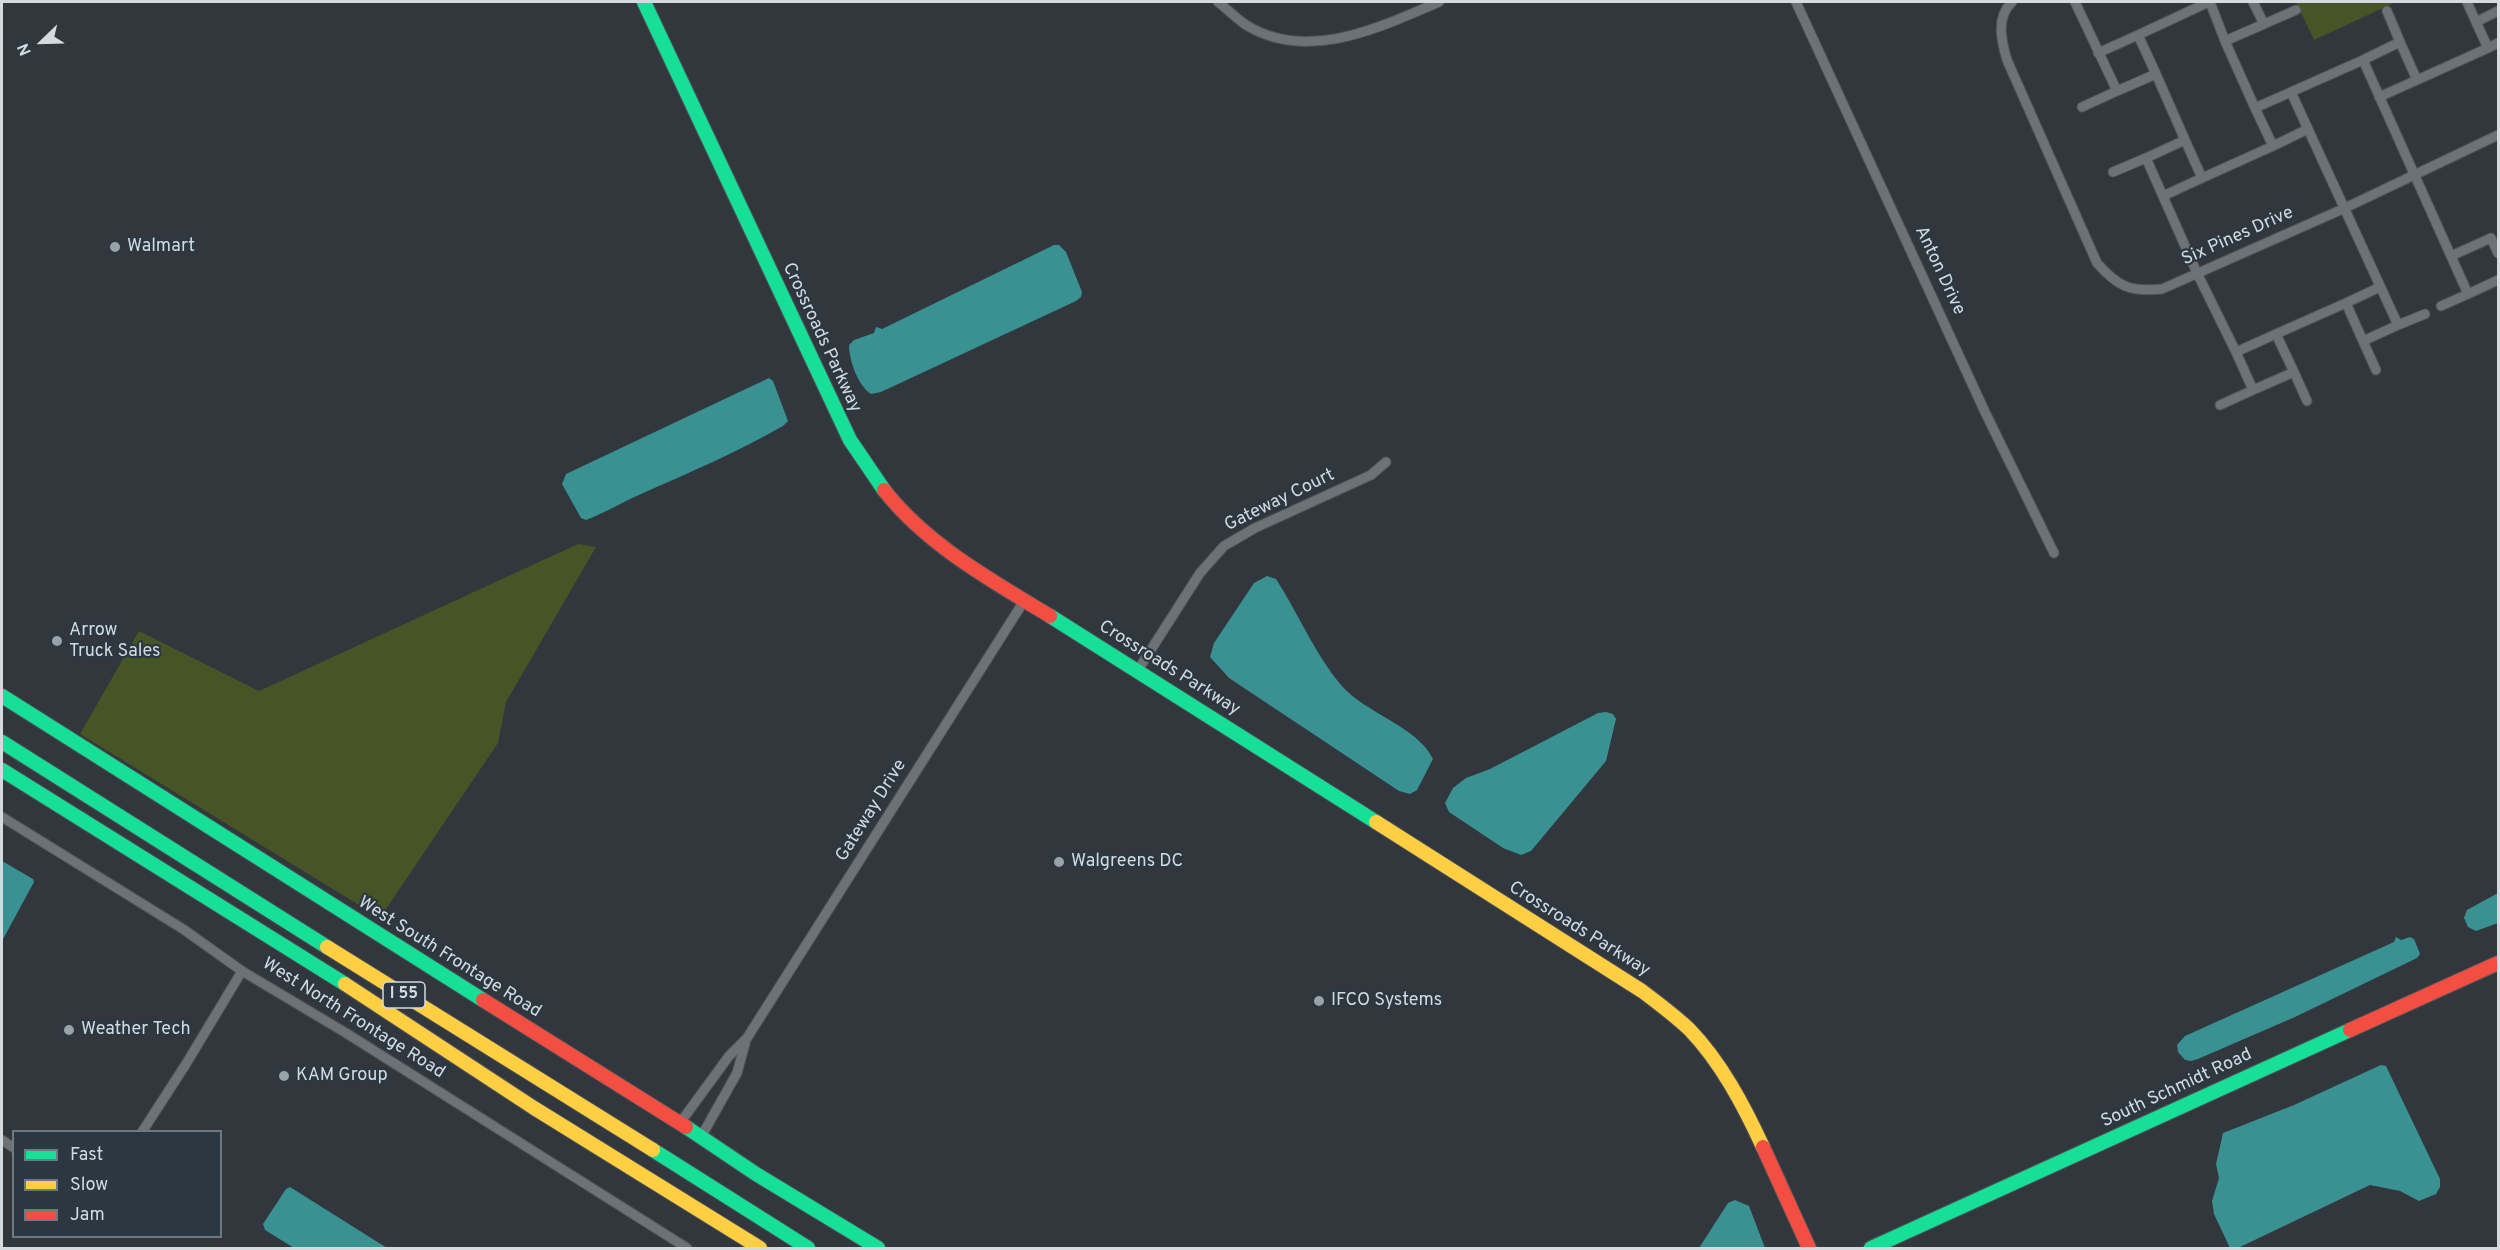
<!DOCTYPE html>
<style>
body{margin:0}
#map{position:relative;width:2500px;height:1250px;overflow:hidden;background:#31373c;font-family:Overpass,sans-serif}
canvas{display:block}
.frame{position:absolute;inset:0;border:3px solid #d3dae0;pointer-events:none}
.legend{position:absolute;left:12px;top:1130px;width:210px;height:108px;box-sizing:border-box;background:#2c3841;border:2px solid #6f7981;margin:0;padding:8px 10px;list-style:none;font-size:18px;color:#d3dae0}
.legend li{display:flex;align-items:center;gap:12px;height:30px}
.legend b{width:30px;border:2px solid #6f7981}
.north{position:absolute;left:12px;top:12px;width:60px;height:60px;-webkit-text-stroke:4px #2c3841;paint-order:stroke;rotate:247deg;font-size:16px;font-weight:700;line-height:24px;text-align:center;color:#d3dae0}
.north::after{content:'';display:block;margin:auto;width:21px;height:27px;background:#d3dae0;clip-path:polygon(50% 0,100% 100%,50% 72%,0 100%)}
</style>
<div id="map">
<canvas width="2500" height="1250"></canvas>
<div class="frame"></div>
<ul class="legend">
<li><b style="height:8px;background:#16e098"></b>Fast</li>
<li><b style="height:8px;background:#ffcf43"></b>Slow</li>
<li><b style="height:8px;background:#f24e42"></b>Jam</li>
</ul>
<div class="north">N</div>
</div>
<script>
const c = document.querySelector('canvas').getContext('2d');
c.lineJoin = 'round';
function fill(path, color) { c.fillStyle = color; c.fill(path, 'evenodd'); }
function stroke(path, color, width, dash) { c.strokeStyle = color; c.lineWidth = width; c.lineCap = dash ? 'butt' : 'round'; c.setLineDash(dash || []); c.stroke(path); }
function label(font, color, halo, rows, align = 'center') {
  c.font = font + ' Overpass,sans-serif'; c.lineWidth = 4.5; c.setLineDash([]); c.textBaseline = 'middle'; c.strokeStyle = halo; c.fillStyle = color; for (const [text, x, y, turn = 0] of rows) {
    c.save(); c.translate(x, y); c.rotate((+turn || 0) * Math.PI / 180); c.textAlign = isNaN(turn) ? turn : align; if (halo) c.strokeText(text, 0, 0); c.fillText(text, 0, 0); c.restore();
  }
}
fill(new Path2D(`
 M2296,2H2396L2314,40Z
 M578,544L596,547L506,702L498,743L380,918L80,734L139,631L259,691Z`), '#465525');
fill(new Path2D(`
 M1054,245H1059L1066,252L1082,292L1081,297L1076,301L881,392L871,394C858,386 849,360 849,345L854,340L874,333L876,327L882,329Z
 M769,378L773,381L788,421L783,426C737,452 689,473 641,494C622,502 605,513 586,520L581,518L562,484L566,474Z
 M1267,576L1276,579C1298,613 1315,654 1341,685C1366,714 1417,726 1433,759L1417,790L1410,794L1399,791L1229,678L1210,657L1214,643L1254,583Z
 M1606,712L1613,714L1616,719L1606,761L1531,851L1521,855L1503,848L1449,812L1445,803L1453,788L1466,778L1490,769L1598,713Z
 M2,861L33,879L34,882L2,941Z
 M2498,893V923L2476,931L2468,927L2464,918L2467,910Z
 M2396,937L2401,940L2410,937L2414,939L2420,954L2417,958L2295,1017L2198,1059L2191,1061L2185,1060L2178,1052L2177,1045L2185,1036L2394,942Z
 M2381,1065L2386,1066L2440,1179V1187L2436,1194L2419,1201L2400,1191L2370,1185L2238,1248H2230L2214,1214L2212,1201L2219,1178L2216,1164L2223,1133L2294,1105Z
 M290,1187L387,1248H294L265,1230L263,1224L286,1189Z
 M1735,1200L1749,1206L1765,1248H1699L1728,1203Z`), '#3a9192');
const street = new Path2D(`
 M1218,2C1227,9 1236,18 1246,25C1308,63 1380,27 1439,2
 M1796,2L1985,412L2054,553
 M2012,2C1996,17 2001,40 2007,60L2097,263C2118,287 2130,292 2162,289L2345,208L2498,135
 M2075,2L2117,91L2156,74L2138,35L2098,53
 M2210,2L2225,41L2264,24L2253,2
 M2467,2L2476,22
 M2387,11L2400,42
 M2498,11L2476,22L2488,48L2498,43
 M2264,24L2296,10
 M2138,35L2209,2
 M2225,41L2255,108
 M2156,74L2185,140
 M2417,80L2488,48
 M2291,92L2363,60
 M2379,97L2417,80L2400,42L2363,60L2468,294L2498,280
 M2082,107L2117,91
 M2308,129L2273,146L2255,108L2291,92L2398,325L2363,341L2346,303L2380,287
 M2113,172L2146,158
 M2202,178L2273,146
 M2163,196L2202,178L2185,140L2146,158L2197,273L2236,352L2276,334L2294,372L2253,390L2236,352
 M2451,256L2491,238L2498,253
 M2441,306L2468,294
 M2398,325L2425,314
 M2276,334L2346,303
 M2363,341L2376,370
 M2294,372L2307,401
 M2220,405L2253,390
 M1138,670L1200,573L1224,546L1255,528L1371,475L1386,462
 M2,817L183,929L242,971L346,1033L687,1248
 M680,1123L729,1056L747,1038L1024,601
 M142,1132L186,1064L242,971
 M701,1137L737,1073L746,1040
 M2,1140L14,1148`);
const fast = new Path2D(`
 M644,2L850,440L884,490
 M1050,616L1376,822
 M2,696L483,1000
 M2,742L327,947
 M2,770L345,984
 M686,1127L756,1174L878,1248
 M653,1150L808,1248
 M1871,1248L2350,1030`);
const slow = new Path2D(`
 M1376,822L1642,991C1658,1003 1674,1015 1689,1029C1721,1062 1744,1106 1763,1147
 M327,947L653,1150
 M345,984L534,1108L760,1248`);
const jam = new Path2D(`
 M884,490C927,545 992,581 1050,616
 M483,1000L686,1127
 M2350,1030L2498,963
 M1763,1147L1809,1248`);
stroke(street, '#4e5358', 11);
stroke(fast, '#4e5358', 16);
stroke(slow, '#4e5358', 16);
stroke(jam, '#4e5358', 16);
stroke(street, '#6c7275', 9);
stroke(fast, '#16e098', 14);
stroke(slow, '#ffcf43', 14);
stroke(jam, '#f24e42', 14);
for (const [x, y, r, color] of [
 [115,247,6,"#9aa1a7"],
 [57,641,6,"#9aa1a7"],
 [1059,862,6,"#9aa1a7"],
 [1319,1001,6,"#9aa1a7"],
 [69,1030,6,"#9aa1a7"],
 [284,1076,6,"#9aa1a7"]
]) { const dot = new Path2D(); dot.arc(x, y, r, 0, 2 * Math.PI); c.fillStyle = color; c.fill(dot); stroke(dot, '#2c3841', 2); }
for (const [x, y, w] of [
 [404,995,42]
]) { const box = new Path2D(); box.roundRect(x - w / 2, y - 13, w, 26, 4.5); c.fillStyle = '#2c3841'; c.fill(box); stroke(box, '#d3dae0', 1.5); }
label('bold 16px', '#d3dae0', null, [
 ["I 55",404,995]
]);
label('18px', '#d3dae0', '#2c3841', [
 ["Six Pines Drive",2238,237,-24],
 ["Anton Drive",1939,271,65],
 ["Crossroads Parkway",821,338,65],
 ["Gateway Court",1280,501,-26],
 ["Crossroads Parkway",1169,669,32],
 ["Gateway Drive",872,811,-58],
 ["Crossroads Parkway",1579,930,32],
 ["West South Frontage Road",449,958,32],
 ["West North Frontage Road",353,1019,32],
 ["South Schmidt Road",2177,1089,-25]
]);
label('18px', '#d3dae0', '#2c3841', [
 ["Walmart",127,247],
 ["Arrow",69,631],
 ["Truck Sales",69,652],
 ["Walgreens DC",1071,862],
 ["IFCO Systems",1331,1001],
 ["Weather Tech",81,1030],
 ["KAM Group",296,1076]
], 'left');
</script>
